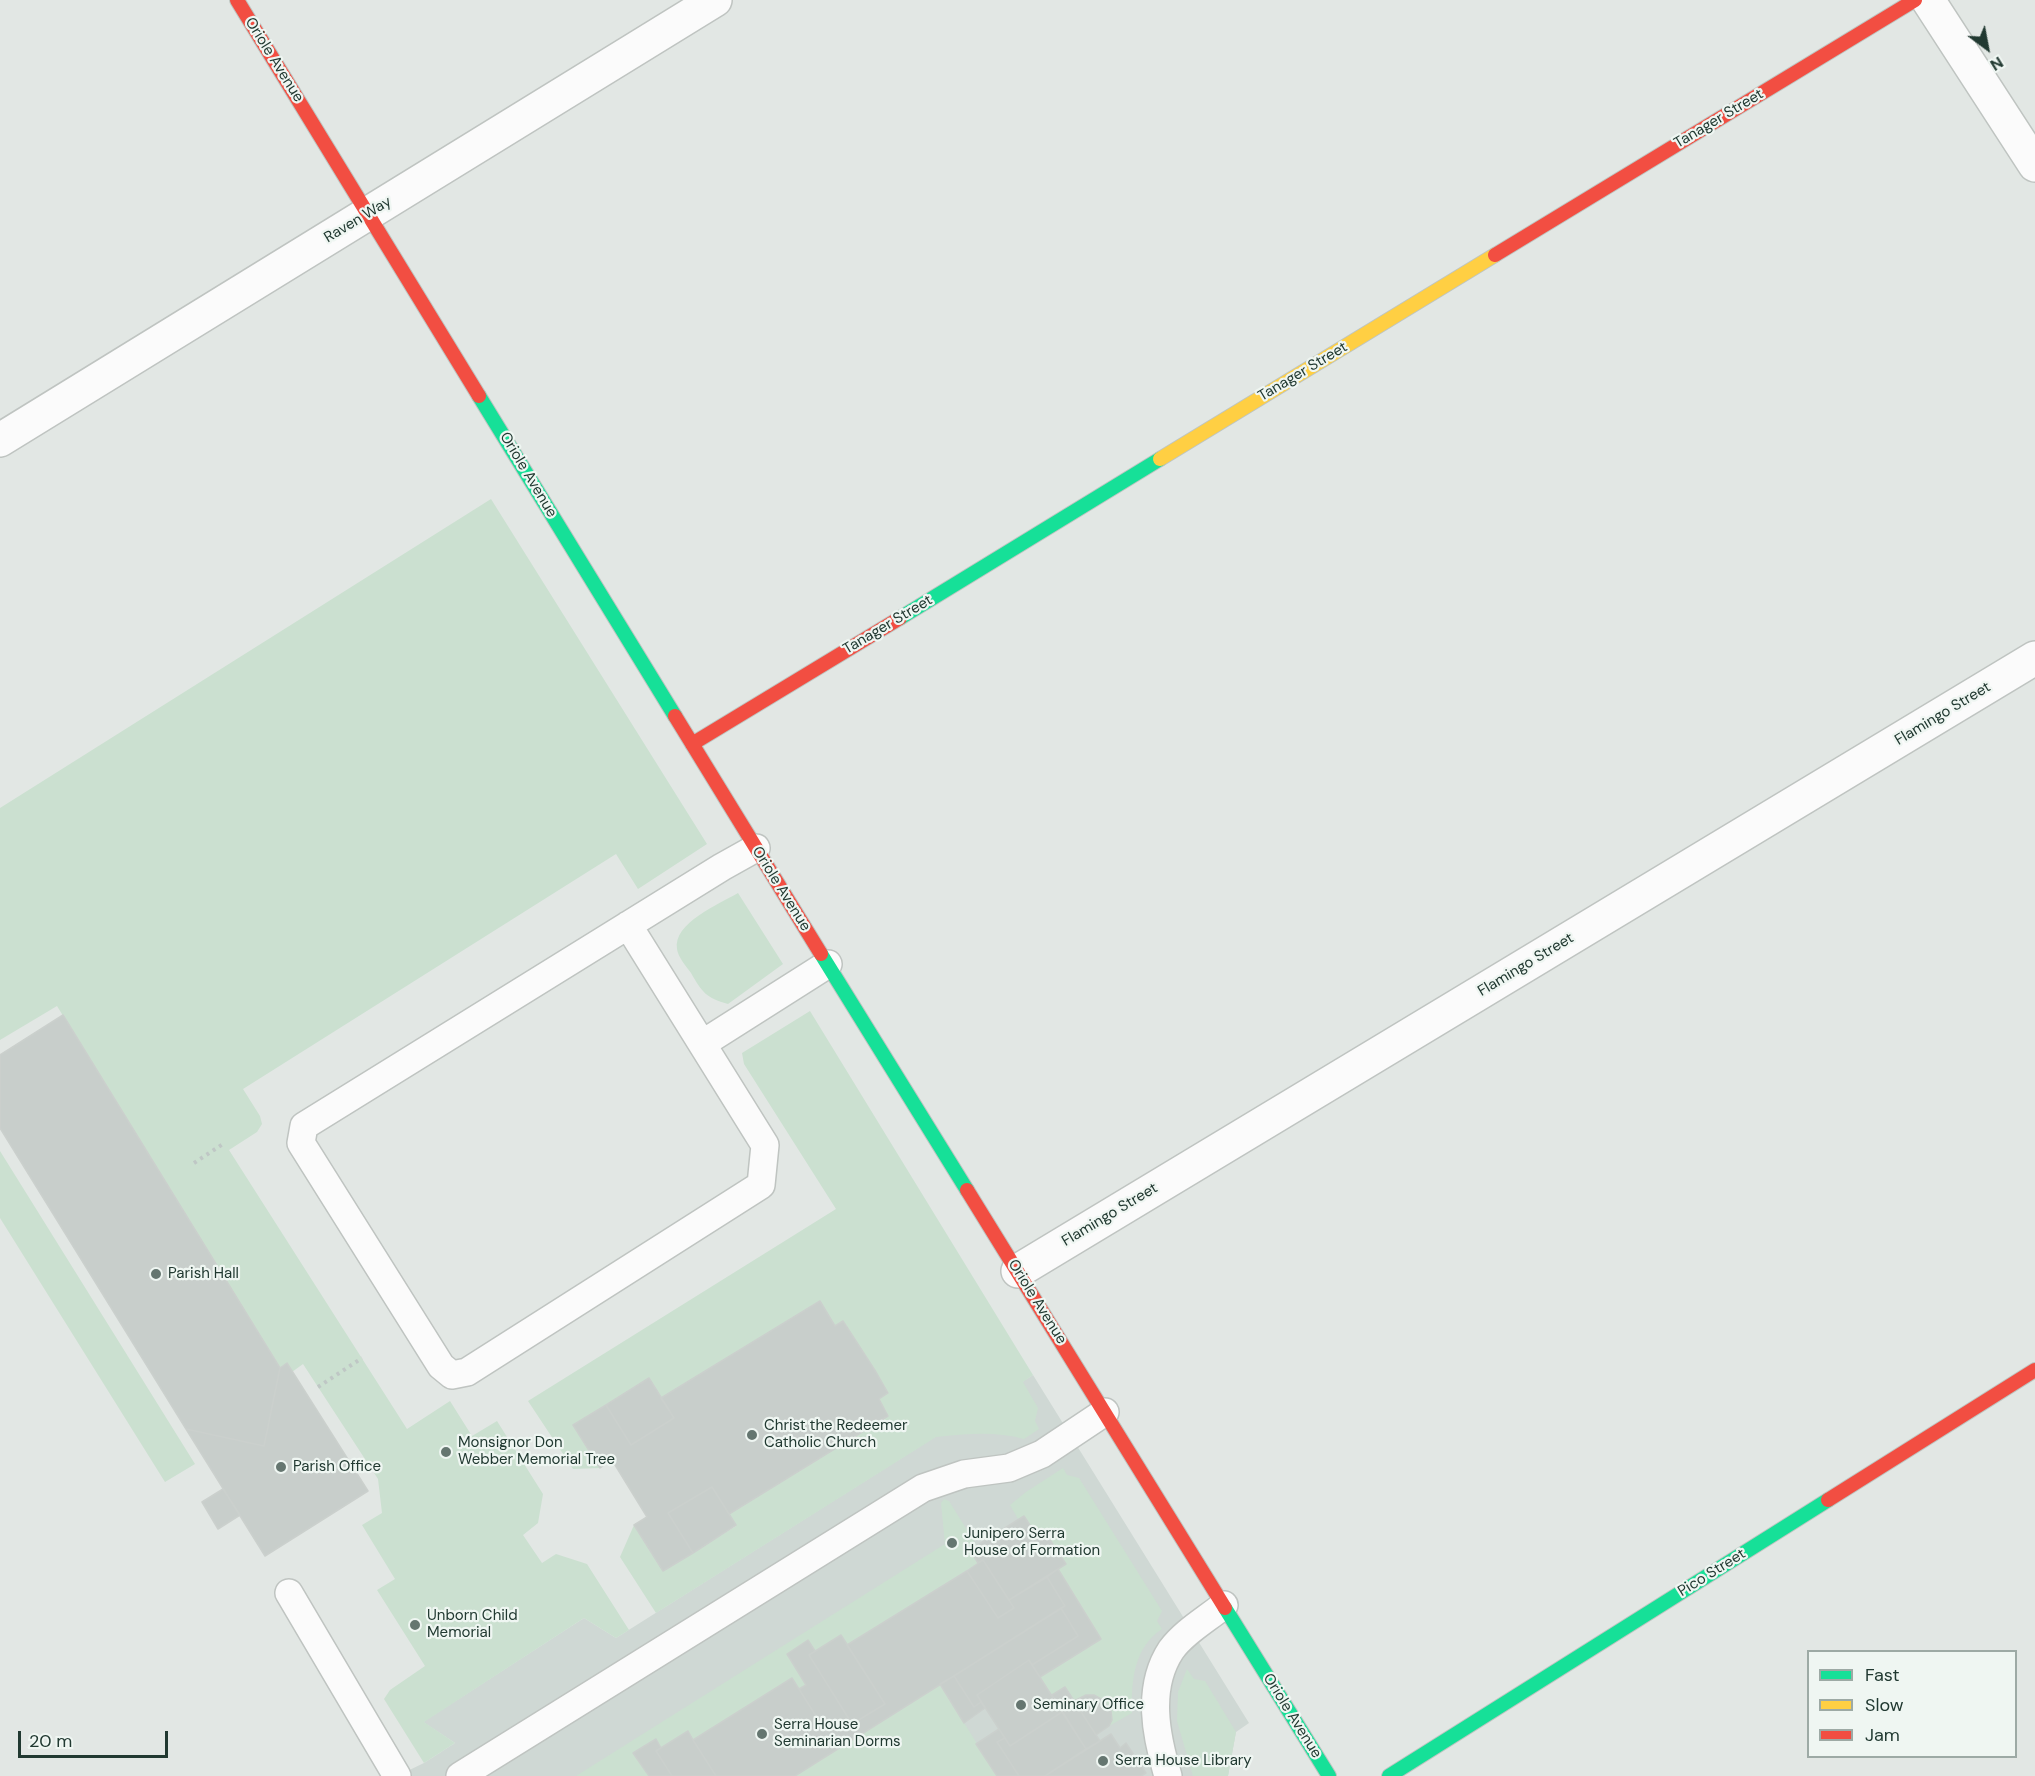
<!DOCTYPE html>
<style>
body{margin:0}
#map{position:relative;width:2035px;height:1776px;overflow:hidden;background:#e2e7e4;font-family:"DM Sans",sans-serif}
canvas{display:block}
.legend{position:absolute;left:1807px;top:1650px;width:210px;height:108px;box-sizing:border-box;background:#eff6f2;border:2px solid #9daaa5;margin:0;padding:8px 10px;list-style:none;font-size:18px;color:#213931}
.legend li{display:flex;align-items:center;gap:12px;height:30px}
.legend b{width:30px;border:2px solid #9daaa5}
.north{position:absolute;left:1957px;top:18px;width:60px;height:60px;-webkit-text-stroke:4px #eff6f2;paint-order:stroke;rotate:148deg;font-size:16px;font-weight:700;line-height:24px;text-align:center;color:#213931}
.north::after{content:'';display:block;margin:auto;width:21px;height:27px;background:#213931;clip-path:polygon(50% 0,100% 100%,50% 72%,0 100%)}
.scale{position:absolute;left:18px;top:1731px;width:150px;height:27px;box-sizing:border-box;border:3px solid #213931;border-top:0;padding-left:8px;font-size:18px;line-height:21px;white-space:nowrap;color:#213931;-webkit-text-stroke:4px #eff6f2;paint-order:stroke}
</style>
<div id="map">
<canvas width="2035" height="1776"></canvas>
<ul class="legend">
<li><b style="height:8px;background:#16e098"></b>Fast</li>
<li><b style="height:8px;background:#ffcf43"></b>Slow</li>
<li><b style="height:8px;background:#f24e42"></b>Jam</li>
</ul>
<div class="north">N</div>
<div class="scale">20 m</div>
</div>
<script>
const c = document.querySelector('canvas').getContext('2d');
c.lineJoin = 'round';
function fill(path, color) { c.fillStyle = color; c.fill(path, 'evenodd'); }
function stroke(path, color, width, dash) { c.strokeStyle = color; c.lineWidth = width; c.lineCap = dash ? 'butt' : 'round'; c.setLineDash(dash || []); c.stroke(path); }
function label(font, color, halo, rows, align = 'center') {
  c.font = font + ' "DM Sans",sans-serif'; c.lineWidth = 4.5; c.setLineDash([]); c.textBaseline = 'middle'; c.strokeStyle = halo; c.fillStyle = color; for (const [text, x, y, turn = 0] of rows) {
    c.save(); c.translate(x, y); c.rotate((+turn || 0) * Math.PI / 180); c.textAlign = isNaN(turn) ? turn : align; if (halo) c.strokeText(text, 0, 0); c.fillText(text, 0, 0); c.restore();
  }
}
fill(new Path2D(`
 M1033,1375L1249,1723L1236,1732L1228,1776H397L424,1763L455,1743L423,1722L584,1618L616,1638Z`), '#cfd8d4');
fill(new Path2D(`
 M491,499L707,844L638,889L616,854L243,1089L260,1116L262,1124L257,1132L229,1150L407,1429L450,1401L472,1436L497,1421L543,1494L538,1523L523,1535L542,1563L556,1554L587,1564L629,1630L616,1638L584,1618L424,1722L455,1743L424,1763L384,1699L390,1690L425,1666L377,1590L395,1579L362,1525L382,1513L378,1479L303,1364L292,1372L280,1368L57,1006L0,1040V808Z
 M738,893L783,964L728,1004C706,998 702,992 691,973C686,966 678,957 677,949C673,923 719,904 738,893Z
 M810,1011L1033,1375L1023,1382L1038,1408L1035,1421L1039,1429L1024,1439C995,1431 966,1434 936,1437L656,1613L620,1557L634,1525L663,1571L736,1526L729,1514L888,1416L879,1399L888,1393L844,1322L835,1326L820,1301L661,1398L649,1378L574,1425L600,1468L573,1469L528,1401L836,1209L744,1064L742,1053Z
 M0,1151L195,1464L165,1482L0,1218Z
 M1063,1468L1067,1475L1079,1478L1162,1611L1157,1621L1162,1629C1134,1647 1131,1681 1132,1713L1109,1726C1119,1703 1095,1688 1074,1701L1065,1687L1052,1695L1040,1677L1101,1639L1058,1569L1066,1564L1047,1534L1039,1539L1024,1516L1018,1519L1010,1505L1026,1492Z
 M944,1499L949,1501L977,1546L970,1550L978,1563L847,1645L841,1635L815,1651L808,1641L787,1654L806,1685L799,1689L792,1678L693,1740L688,1732L661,1748L655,1739L634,1752L649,1776H576L945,1544L941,1503Z
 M1187,1669L1194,1679L1205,1681L1236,1732L1228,1776H1193L1177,1721L1178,1692Z
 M940,1684L997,1776H795Z`), '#cbe0d0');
const building = new Path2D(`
 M63,1015L280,1368L264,1446L186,1429L0,1128V1055Z
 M820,1301L835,1326L843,1321L876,1372L888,1393L879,1399L888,1416L729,1514L712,1487L668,1513L693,1553L663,1571L634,1525L647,1517L612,1460L600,1468L573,1425L606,1405L631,1445L674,1418L661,1398Z
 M287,1363L368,1491L265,1556L186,1429L264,1446L280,1368Z
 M649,1378L674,1418L631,1445L606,1405Z
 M712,1487L736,1525L693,1553L668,1513Z
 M223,1489L240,1515L218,1529L202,1502Z
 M1024,1516L1039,1539L1046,1534L1066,1564L1009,1600L983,1560L978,1563L970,1550Z
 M983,1560L1014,1608L998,1618L967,1571Z
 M1058,1569L1101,1639L1040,1677L1032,1665L1078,1636L1061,1608L1065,1606L1047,1577Z
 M967,1571L998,1618L1014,1608L1009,1600L1047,1577L1065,1606L795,1776H716L693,1740L792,1678L826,1732L849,1719L852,1724L885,1704L847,1645Z
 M1061,1608L1078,1636L1032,1665L1029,1660L977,1695L981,1702L974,1707L954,1676Z
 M841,1635L885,1704L852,1724L809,1655Z
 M808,1640L815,1651L809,1655L849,1719L826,1732L799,1689L806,1685L787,1654Z
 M1029,1660L1062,1712L1010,1746L977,1695Z
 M954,1676L974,1707L981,1702L985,1708L964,1723L940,1684Z
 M1065,1687L1100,1741L1086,1749L1052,1695Z
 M1086,1695H1094L1101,1699L1111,1711L1112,1720L1109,1726L1096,1735L1074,1701Z
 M1062,1712L1086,1749L1045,1776H1019L997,1742L1005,1738L1010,1746Z
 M999,1729L1005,1738L997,1742L1019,1776H997L976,1744Z
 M688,1731L693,1740L716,1776H672L656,1751Z
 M1111,1734L1120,1748L1126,1743L1146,1773L1141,1776H1045Z
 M656,1739L661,1748L656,1751L672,1776H649L633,1753Z`);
fill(building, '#c8cecb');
stroke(building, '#cbd0cd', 1.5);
const lane = new Path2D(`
 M628,925L765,1145L761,1185L467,1372L452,1375L441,1366L301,1143L304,1126L722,867L756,848
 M702,1044L828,964
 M289,1593L397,1776
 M460,1776L923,1488L964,1474L1009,1468L1042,1454L1105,1412
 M1168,1776C1156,1736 1146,1688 1171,1650C1184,1632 1207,1619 1224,1605`);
const street = new Path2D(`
 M1928,0L2035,165
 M0,440L715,0
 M1018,1271L2035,658`);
const fast = new Path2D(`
 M479,396L675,716
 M900,618L1160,459
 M821,954L967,1190
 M1225,1608L1329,1776
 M1389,1776L1828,1500`);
const slow = new Path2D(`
 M1160,459L1495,255`);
const jam = new Path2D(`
 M237,0L479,396
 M1495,255L1915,0
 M675,716L821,954
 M692,744L900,618
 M967,1190L1225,1608
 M1828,1500L2035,1370`);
stroke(lane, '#bfc4c1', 30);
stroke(street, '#bfc4c1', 36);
stroke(fast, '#bec5c1', 16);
stroke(slow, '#bec5c1', 16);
stroke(jam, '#bec5c1', 16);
stroke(new Path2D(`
 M194,1163L223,1144
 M318,1387L362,1358`), '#bfc7c5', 4, [3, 4.5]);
stroke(lane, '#fbfbfb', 27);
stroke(street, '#fbfbfb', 33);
stroke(fast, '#16e098', 14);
stroke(slow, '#ffcf43', 14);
stroke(jam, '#f24e42', 14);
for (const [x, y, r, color] of [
 [156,1274,6,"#657670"],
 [752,1435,6,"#657670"],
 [446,1452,6,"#657670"],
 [281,1467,6,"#657670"],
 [952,1543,6,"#657670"],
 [415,1625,6,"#657670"],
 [1021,1705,6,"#657670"],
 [762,1734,6,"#657670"],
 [1103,1761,6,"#657670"]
]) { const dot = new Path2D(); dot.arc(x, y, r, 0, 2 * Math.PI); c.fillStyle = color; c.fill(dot); stroke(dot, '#eff6f2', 2); }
label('15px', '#213931', '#eff6f2', [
 ["Oriole Avenue",274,60,58],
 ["Tanager Street",1719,119,-31],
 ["Raven Way",358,220,-31],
 ["Tanager Street",1303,372,-31],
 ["Oriole Avenue",528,475,59],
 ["Tanager Street",888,625,-31],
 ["Flamingo Street",1943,714,-31],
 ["Oriole Avenue",781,889,58],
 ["Flamingo Street",1526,965,-31],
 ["Flamingo Street",1110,1215,-31],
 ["Oriole Avenue",1037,1302,58],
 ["Pico Street",1712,1573,-32],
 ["Oriole Avenue",1292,1716,58]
]);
label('15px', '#213931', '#eff6f2', [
 ["Parish Hall",168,1274],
 ["Christ the Redeemer",764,1426],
 ["Catholic Church",764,1443],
 ["Monsignor Don",458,1443],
 ["Webber Memorial Tree",458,1460],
 ["Parish Office",293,1467],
 ["Junipero Serra",964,1534],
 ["House of Formation",964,1551],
 ["Unborn Child",427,1616],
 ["Memorial",427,1633],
 ["Seminary Office",1033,1705],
 ["Serra House",774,1725],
 ["Seminarian Dorms",774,1742],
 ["Serra House Library",1115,1761]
], 'left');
</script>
